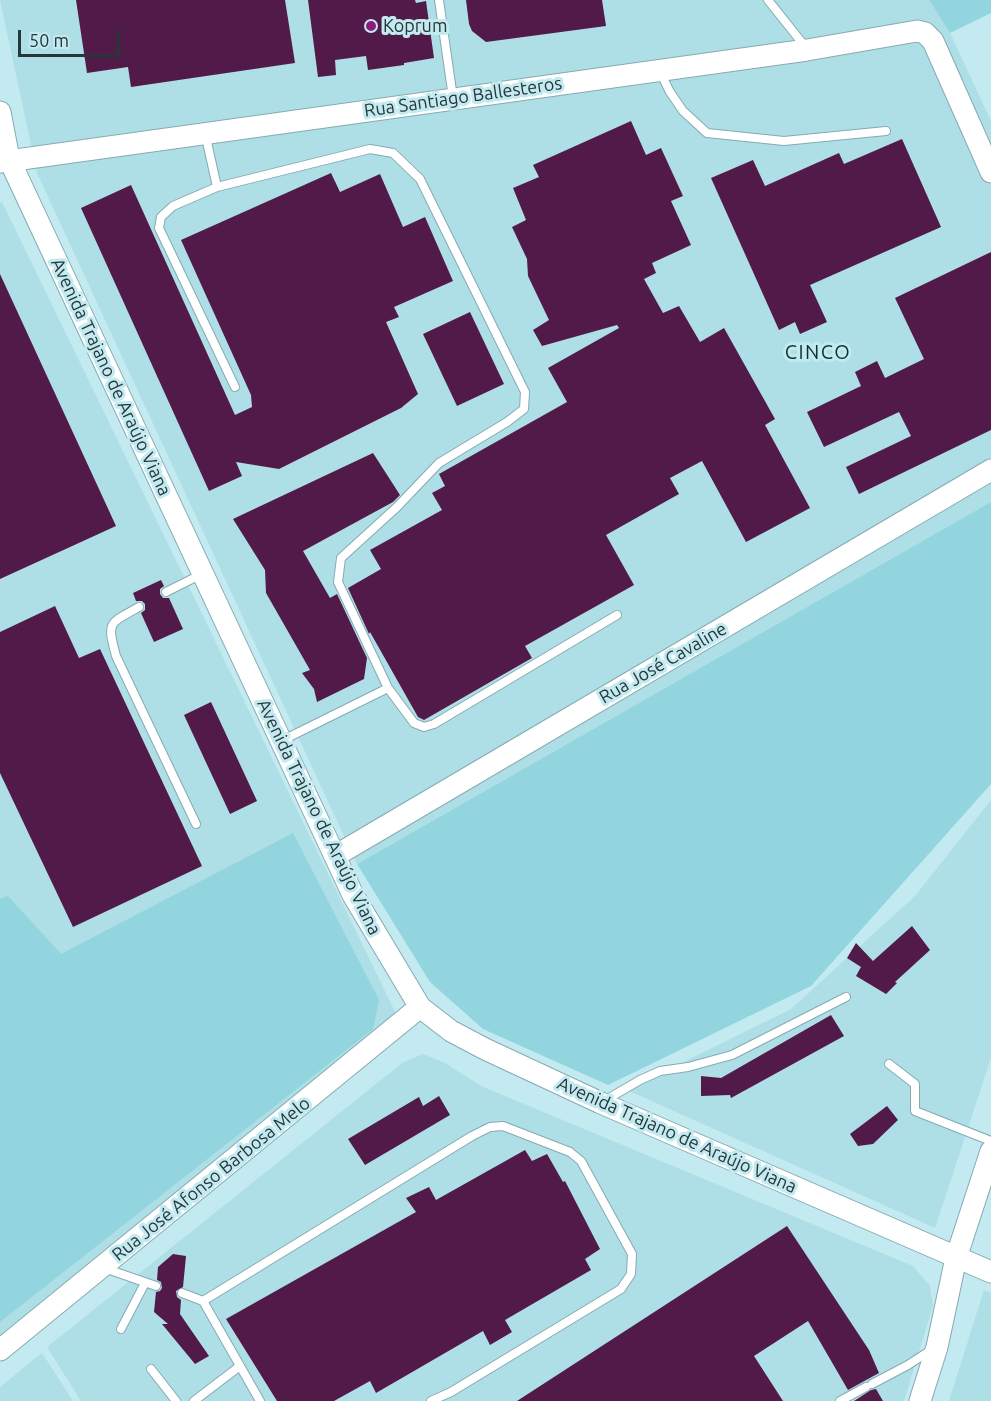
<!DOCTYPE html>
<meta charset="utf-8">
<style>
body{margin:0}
#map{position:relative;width:991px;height:1401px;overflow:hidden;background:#c3eaf0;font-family:Ubuntu,sans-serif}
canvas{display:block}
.scale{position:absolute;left:18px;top:30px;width:102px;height:27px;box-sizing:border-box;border:3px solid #273739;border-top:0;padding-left:8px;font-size:18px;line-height:21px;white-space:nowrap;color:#273739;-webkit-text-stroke:4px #c3eaf0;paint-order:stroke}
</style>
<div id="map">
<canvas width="991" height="1401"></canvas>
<div class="scale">50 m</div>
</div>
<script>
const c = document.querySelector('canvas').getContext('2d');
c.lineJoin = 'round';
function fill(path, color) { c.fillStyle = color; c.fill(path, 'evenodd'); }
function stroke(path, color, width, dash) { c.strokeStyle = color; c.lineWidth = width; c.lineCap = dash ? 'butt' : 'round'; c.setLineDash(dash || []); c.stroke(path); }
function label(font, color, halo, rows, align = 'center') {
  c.font = font + ' Ubuntu,sans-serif'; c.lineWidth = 6; c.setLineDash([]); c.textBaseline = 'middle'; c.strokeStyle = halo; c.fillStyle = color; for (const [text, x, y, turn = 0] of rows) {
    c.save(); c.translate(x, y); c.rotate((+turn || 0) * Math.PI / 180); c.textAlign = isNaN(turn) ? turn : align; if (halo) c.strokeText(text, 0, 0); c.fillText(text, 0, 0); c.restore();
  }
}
fill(new Path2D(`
 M0,0H929L950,33L991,121V502L357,864L37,173Z
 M2,202L401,1024L0,1335V203Z
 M991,800V1058L935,1228L627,1090L791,1009L915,896Z
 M423,1054L445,1063L481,1086L913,1266L930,1286L933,1306L904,1401H81L47,1347L402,1063Z
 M984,1290L991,1293V1401H949Z
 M42,1353L73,1401H0V1387Z`), '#aedee6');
fill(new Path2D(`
 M929,0H991V13L950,33Z
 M991,502V784L811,986L608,1085L483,1029L430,982L357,864Z
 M293,833L379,1000L373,1029L0,1322V899L8,896L61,954Z`), '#93d5df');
fill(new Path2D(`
 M76,0H285L295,63L131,87L128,67L87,73Z
 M308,0H415L416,3L426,1L434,58L404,63V65L368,70L366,56L335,60L336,75L318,77Z
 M466,0H602L606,26L486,42L472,31L469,24Z
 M631,121L646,155L661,148L683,196L671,201L691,245L652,263L656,273L644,279L663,313L679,306L700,342L724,328L775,419L765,425L810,508L746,542L702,461L670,478L679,494L606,535L634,585L525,646L532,658L424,720L418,717L370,632L369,634L348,588L381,569L370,550L442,510L432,493L445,486L439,474L567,402L548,368L619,328L617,325L542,346L533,330L549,320L528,276L527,259L512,227L526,220L513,188L539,177L533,165Z
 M902,139L941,227L810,285L827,322L800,334L795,322L779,330L711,178L753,160L765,186L839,153L844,164Z
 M331,173L340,192L380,174L403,227L425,217L453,281L394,307L399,317L386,322L418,394L401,408L279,469L236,462L242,476L209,491L81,208L131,185L235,415L252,407L251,395L181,240Z
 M991,252V430L859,494L846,467L911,436L899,412L824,447L807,412L861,386L855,372L877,361L885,378L924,359L895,298Z
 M0,274L116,526L0,579Z
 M470,312L504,384L457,406L423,334Z
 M373,453L400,495L393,502L303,551L330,598L337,594L367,658L364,679L317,702L314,689L302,673L310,670L266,593L265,570L233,519Z
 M161,580L164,586L160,589V594L163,598H169L183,629L154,642L141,613L145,610V604L142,601H136L133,593Z
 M55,606L79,658L100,649L202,866L73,927L0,773V632Z
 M211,702L257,801L230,814L184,715Z
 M912,926L930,950L895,982L897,983L886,994L856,976L861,967L847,958L856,943L873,961Z
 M831,1015L844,1036L731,1098L730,1095L701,1096V1076L721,1078Z
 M439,1096L450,1115L365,1165L348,1139L419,1097L423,1106Z
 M887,1106L898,1120L873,1144L858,1146L850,1134Z
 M525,1150L532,1161L547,1154L563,1182L565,1181L600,1249L585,1259L591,1270L505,1320L512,1332L490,1345L483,1331L376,1393L370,1381L334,1401H277L226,1319L416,1212L406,1198L429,1187L436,1200Z
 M787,1226L869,1350L879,1373L848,1390L808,1321L754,1356L783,1401H517Z
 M173,1254L186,1256L183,1287L176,1291L177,1297L181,1300L180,1314L209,1356L195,1364L162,1324H168L154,1312L156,1292L160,1291L162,1288L161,1282L157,1280L158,1267Z
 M876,1389L883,1401H854L871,1390Z`), '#521a49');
const service = new Path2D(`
 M439,0L453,98
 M768,0L807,49
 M659,70L670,92L683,111L707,133L784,141L886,131
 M205,133L217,187
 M235,387L159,228L161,217L173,206L217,187L370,149L393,153L420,179L525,392L524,409L507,422L439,463L397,507L341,558L338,582L388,688L414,723L424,727L434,724L617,615
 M166,592L202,574
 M139,607C108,624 107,622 116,656L196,824
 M281,741L388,688
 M889,1064L915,1084V1111L991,1141
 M604,1101L640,1080L660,1071L688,1067L732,1055L846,997
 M104,1268L156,1286
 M182,1293L203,1301L260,1401
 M203,1301L472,1136L490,1127L503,1126L570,1152L581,1161L632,1254L631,1274L621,1289L451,1392L431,1401
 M121,1329L145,1283
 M151,1369L176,1401
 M872,1384L908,1365L931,1350
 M194,1401L240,1366
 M840,1401L866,1387`);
const tertiary = new Path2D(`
 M0,112L9,159L353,895L420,1007L451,1031L485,1049L601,1103L991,1272
 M0,162L807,50L917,31L925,33L933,41L991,172
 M335,856L991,470
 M0,1350L420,1007
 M920,1401L937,1347L956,1258L991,1151`);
stroke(service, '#85abb1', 10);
stroke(tertiary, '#85abb1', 23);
stroke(service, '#fff', 8);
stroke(tertiary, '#fff', 21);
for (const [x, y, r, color] of [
 [371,26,6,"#8d1b7d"]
]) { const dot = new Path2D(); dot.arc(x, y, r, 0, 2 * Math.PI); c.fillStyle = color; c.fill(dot); stroke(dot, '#c3eaf0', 2); }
label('18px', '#273739', '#c3eaf0', [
 ["Koprum",383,26]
], 'left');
label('18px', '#273739', '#c3eaf0', [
 ["Rua Santiago Ballesteros",463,97,-8],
 ["Avenida Trajano de Araújo Viana",111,377,65],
 ["Rua José Cavaline",663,663,-30],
 ["Avenida Trajano de Araújo Viana",319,817,64],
 ["Avenida Trajano de Araújo Viana",677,1135,24],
 ["Rua José Afonso Barbosa Melo",211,1179,-39]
]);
c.letterSpacing = '1.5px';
label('20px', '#0e3237', '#c3eaf0', [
 ["CINCO",818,352]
]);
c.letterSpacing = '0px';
</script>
